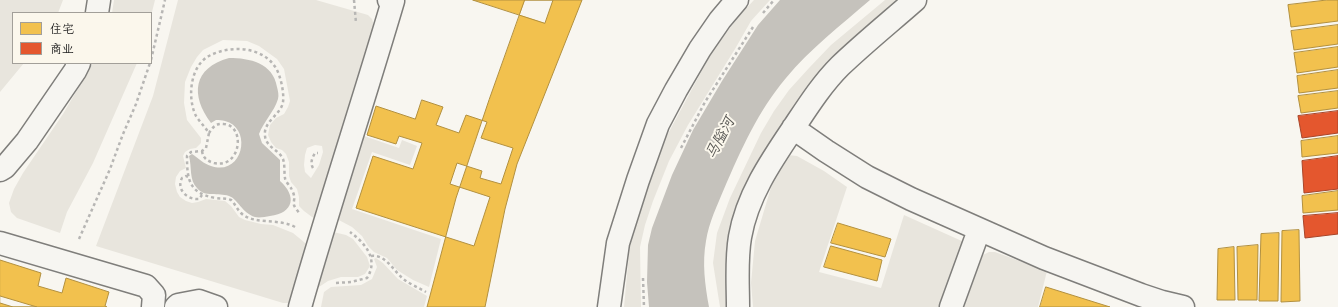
<!DOCTYPE html>
<meta charset="utf-8">
<style>
body{margin:0}
#map{position:relative;width:1338px;height:307px;overflow:hidden;background:#f8f6f0;font-family:Mali,"LXGW WenKai TC",sans-serif}
canvas{display:block}
.legend{position:absolute;left:12px;top:12px;width:140px;height:52px;box-sizing:border-box;background:#fbf7ec;border:1px solid #a29f99;margin:0;padding:5px 7px;list-style:none;font-size:12px;color:#1c1c1c}
.legend li{display:flex;align-items:center;gap:8px;height:20px}
.legend b{width:20px;border:1px solid #a29f99}
</style>
<div id="map">
<canvas width="1338" height="307"></canvas>
<ul class="legend">
<li><b style="height:11px;background:#f2c14e"></b>住宅</li>
<li><b style="height:11px;background:#e4572e"></b>商业</li>
</ul>
</div>
<script>
const c = document.querySelector('canvas').getContext('2d');
c.lineJoin = 'round';
function fill(path, color) { c.fillStyle = color; c.fill(path, 'evenodd'); }
function stroke(path, color, width, dash) { c.strokeStyle = color; c.lineWidth = width; c.lineCap = dash ? 'butt' : 'round'; c.setLineDash(dash || []); c.stroke(path); }
function label(font, color, halo, rows, align = 'center') {
  c.font = font + ' Mali,"LXGW WenKai TC",sans-serif'; c.lineWidth = 4; c.setLineDash([]); c.textBaseline = 'middle'; c.strokeStyle = halo; c.fillStyle = color; for (const [text, x, y, turn = 0] of rows) {
    c.save(); c.translate(x, y); c.rotate((+turn || 0) * Math.PI / 180); c.textAlign = isNaN(turn) ? turn : align; if (halo) c.strokeText(text, 0, 0); c.fillText(text, 0, 0); c.restore();
  }
}
fill(new Path2D(`
 M0,0H63L58,13H13V63H24L0,92Z
 M114,0H155L151,16V13H112Z
 M178,0H316L368,15L372,19L374,26L319,219L312,217L304,211L299,206V197L297,189L291,182L289,176V162L286,154L282,150L276,148L271,142L268,135L270,125L276,118L284,114L288,107L290,101L284,69L277,59L259,46L247,41L223,40L203,50L197,57L191,67L185,82L184,103L187,120L201,138V143L196,148L190,149L185,152L183,156L186,168L180,171L176,177L175,184L177,192L180,197L186,201L192,203L198,202L206,199L225,201L231,206L239,217L245,220L261,224L273,225L293,233L310,247L294,299L288,303H283L96,246L153,96ZM315,145L322,146L323,152L319,165L311,178L305,172L304,165L305,155L307,148Z
 M754,0H770L751,21L735,49L688,125L669,161L653,201L645,225L640,247L641,307H624L630,243L635,221L651,169L663,143L713,50L740,15Z
 M885,0H899L863,30L814,81L779,128L765,153L732,228L728,240L726,258L729,307H720L713,263L717,233L730,198L761,133L774,111L789,90L809,68L831,45Z
 M93,63H137L93,163L67,212L60,233L17,218L11,212L9,203L14,189L23,173L63,114Z
 M378,91L364,136L399,148L402,140L417,146L410,165L372,152L352,209L441,239L429,287L413,280L397,270L387,258L374,252L368,246L362,236L352,227L335,218L376,93Z
 M788,155L797,156L824,171L847,187L819,272L881,288L904,215L964,242L940,307H753L751,283L755,241L772,184L783,160Z
 M329,231L346,235L353,239L367,257L370,266L365,274L358,277H341L328,281L316,289L314,301V307H307Z
 M989,252H995L1047,271L1038,307H963L983,255Z
 M376,258L383,263L398,279L427,296L424,307H321L324,292L331,287L361,285L372,279L377,267L374,259Z`), '#e8e5dd');
fill(new Path2D(`
 M780,0H870C841,25 810,49 786,78C758,111 741,150 724,189C717,206 709,222 706,241C702,263 705,285 709,307H649L647,282L648,245L652,228L672,175L693,130L722,81L758,25Z
 M229,58C250,58 273,63 277,87C278,91 279,95 278,99C274,112 264,121 259,134L262,143L280,160V181C297,196 294,213 270,216C265,217 259,218 255,217C242,213 238,199 229,196C218,192 205,198 197,188C189,180 192,167 189,156L192,154C198,158 204,164 211,166C243,177 253,128 225,121C222,120 219,120 216,120L211,123C190,95 193,68 229,58Z`), '#c5c2bc');
const homes = new Path2D(`
 M473,0H553L545,23Z
 M525,0H582L517,164L505,209L485,307H427L456,198L489,100Z
 M1327,0H1338V21L1291,27L1288,5Z
 M1338,25V44L1294,50L1291,31Z
 M1338,47V67L1297,73L1294,53Z
 M1338,70V88L1299,93L1297,76Z
 M1338,91V108L1301,113L1298,96Z
 M422,100L443,107L436,125L459,133L466,115L487,122L481,138L513,148L501,184L480,178L482,171L457,163L450,184L490,197L474,246L356,208L373,156L413,169L422,143L399,136L396,144L367,135L376,106L415,119Z
 M1338,136V153L1302,157L1301,141Z
 M1338,191V210L1303,213L1302,196Z
 M838,223L891,239L885,257L831,243Z
 M1299,230L1300,301L1281,302L1282,231Z
 M1279,233L1278,301H1259L1261,234Z
 M1258,245L1257,300H1238L1237,247Z
 M831,246L882,260L877,281L824,267Z
 M1234,247L1235,300H1217L1218,249Z
 M0,260L41,273L38,286L62,293L66,278L109,292L105,306L107,307H13L0,303Z
 M1046,287L1110,307H1040Z
 M0,296L37,307H0Z`);
fill(homes, '#f2c14e');
stroke(homes, '#b2903f', 1);
const shops = new Path2D(`
 M1338,111V133L1302,138L1298,116Z
 M1338,156V189L1304,193L1302,161Z
 M1338,213V234L1305,238L1303,216Z`);
fill(shops, '#e4572e');
stroke(shops, '#a84529', 1);
const minor = new Path2D(`
 M97,13L99,0
 M793,128L826,151L867,177L911,199L1044,258L1141,295L1162,302L1183,307
 M0,170L5,167L27,141L75,71L79,63
 M0,243L146,286L154,295L153,307
 M176,307L178,305L199,301L216,307
 M300,307C329,205 363,103 393,1L389,0
 M609,307L618,243L638,180L658,124L676,90L700,49L720,20L737,0
 M738,307C738,284 736,260 740,237C747,196 771,161 794,127C808,106 822,84 840,66C864,43 890,22 915,0
 M951,307L979,230`);
stroke(minor, '#7f7e7b', 25);
stroke(new Path2D(`
 M354,0L356,23
 M763,13L774,0
 M151,60L165,0
 M681,148L705,102L753,27
 M202,151C203,158 207,161 214,163C241,169 246,126 224,124C216,123 213,127 209,133
 M313,168C310,163 312,158 315,153H318
 M188,177L186,176L182,178C176,189 187,200 199,199L202,195
 M295,227C279,218 253,225 241,213C237,209 235,204 231,200C226,198 221,199 215,198C189,193 187,180 187,156L191,152L202,151L206,148L209,133C205,127 200,122 196,116C187,98 190,66 209,56C233,43 272,47 280,78C282,84 284,95 283,102C281,115 263,121 265,136C266,147 279,150 283,159C285,165 284,172 285,178C285,181 289,185 291,188C292,190 294,194 294,196C295,199 293,203 294,205C295,208 298,211 299,213
 M79,239L110,169L123,134L136,104L150,63
 M371,256C387,254 394,273 406,281C412,285 419,288 426,292
 M643,278L644,307
 M336,283L351,282L367,278C379,259 365,243 350,232`), '#b7b6b4', 2.5, [3, 3]);
stroke(minor, '#f6f5f1', 22);
label('italic 15px', '#575653', '#fbf7ec', [
 ["马隘河",720,138,-62]
]);
</script>
